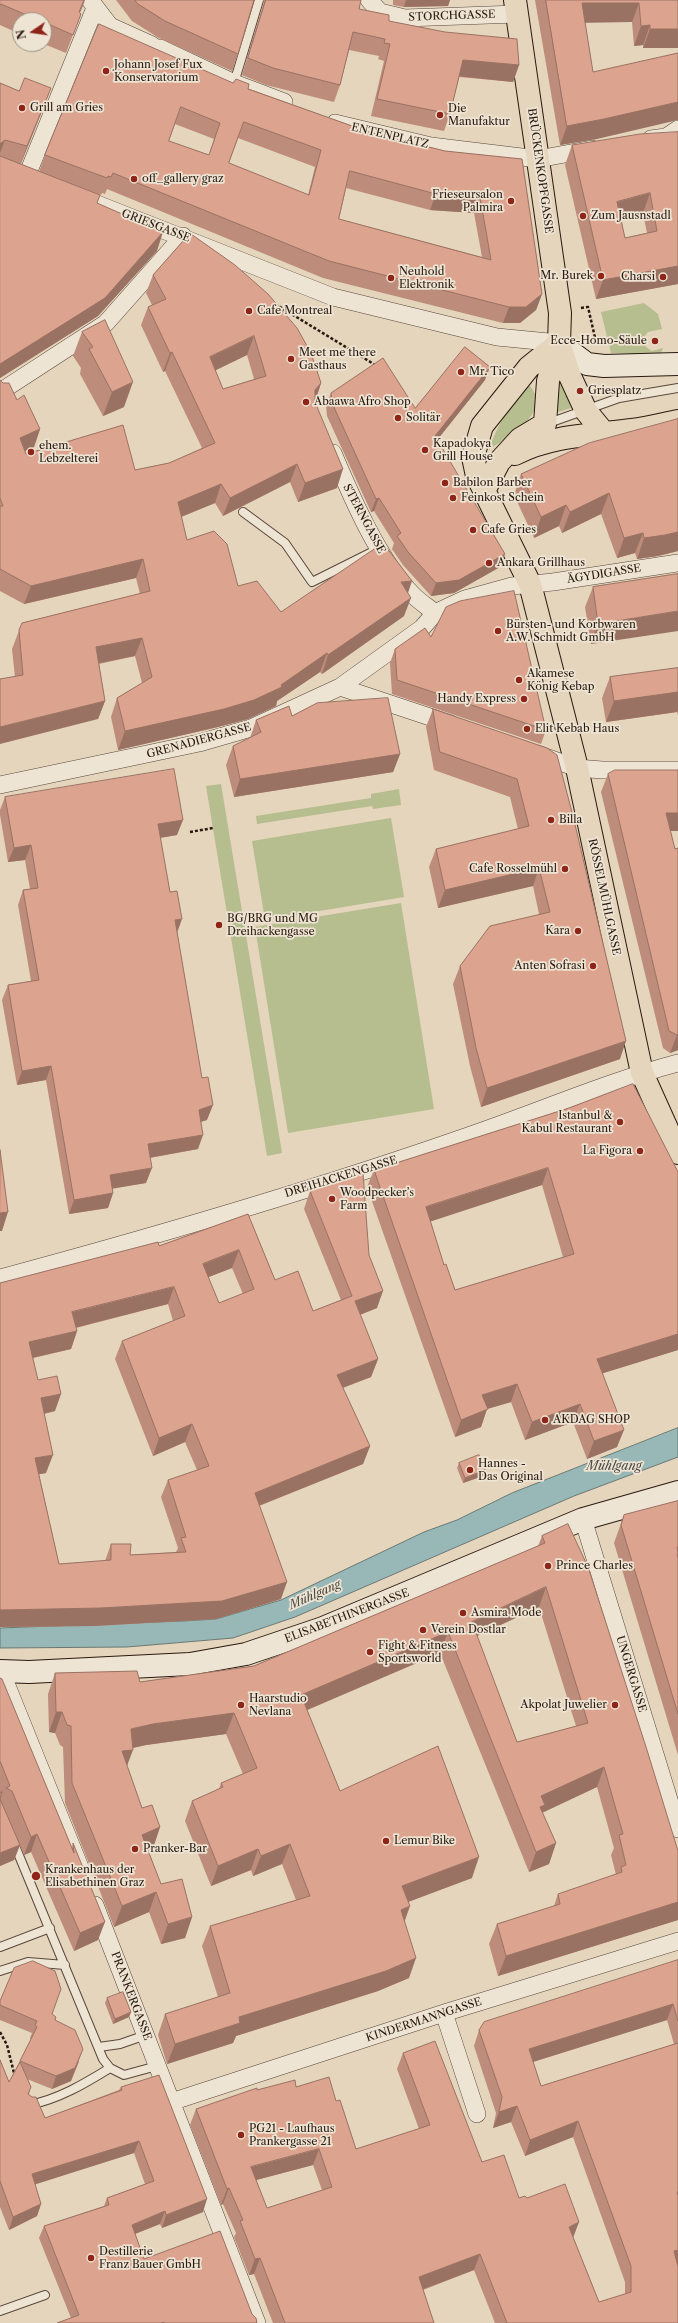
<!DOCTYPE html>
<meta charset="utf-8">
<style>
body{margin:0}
#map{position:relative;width:678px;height:2323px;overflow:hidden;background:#e5d5bc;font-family:"Libre Caslon Text",serif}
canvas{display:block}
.north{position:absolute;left:12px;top:12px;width:40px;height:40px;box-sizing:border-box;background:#eee4d3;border:1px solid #9f9385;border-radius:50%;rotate:257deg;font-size:11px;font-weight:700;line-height:16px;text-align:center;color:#291910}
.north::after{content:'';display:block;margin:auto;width:14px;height:18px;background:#8f2418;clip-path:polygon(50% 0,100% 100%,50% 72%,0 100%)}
</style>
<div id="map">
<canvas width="678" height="2323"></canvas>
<div class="north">N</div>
</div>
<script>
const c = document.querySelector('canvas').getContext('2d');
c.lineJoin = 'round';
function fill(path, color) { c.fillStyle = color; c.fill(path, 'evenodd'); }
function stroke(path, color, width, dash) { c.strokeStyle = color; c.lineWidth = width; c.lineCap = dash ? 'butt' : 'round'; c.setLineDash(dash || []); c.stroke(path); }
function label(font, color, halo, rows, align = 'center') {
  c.font = font + ' "Libre Caslon Text",serif'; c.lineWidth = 3.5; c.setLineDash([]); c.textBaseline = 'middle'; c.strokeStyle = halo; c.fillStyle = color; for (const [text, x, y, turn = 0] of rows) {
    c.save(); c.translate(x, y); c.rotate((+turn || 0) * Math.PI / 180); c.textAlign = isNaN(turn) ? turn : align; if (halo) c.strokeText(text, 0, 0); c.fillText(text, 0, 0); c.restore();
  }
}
fill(new Path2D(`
 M644,303L658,314L662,329L648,332L644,337L646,347L652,351L663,348L660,355L611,353L601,312Z
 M559,379L566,388L571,408L555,413Z
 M530,386C553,414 506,437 489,450C493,435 515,390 530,386Z
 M221,784L282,1153L267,1156L206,786Z
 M399,789L401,805L373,809L372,806L257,824L256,816L371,798V794Z
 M391,818L404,897L265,920L252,841Z
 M401,903L434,1109L288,1133L255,927Z`), '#b6bd8f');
const water = new Path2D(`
 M678,1428V1457L574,1496L295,1617L233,1638L127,1647L0,1648V1628L183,1621L216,1619L250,1609L281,1600L424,1532L457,1520L512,1493Z`);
fill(water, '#97b8b7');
stroke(water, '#6b7874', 1);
const service = new Path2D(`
 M234,83L259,0
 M546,424L619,398L678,388
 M243,512L285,543L312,582L370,553
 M13,1841L103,2059L110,2068L124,2075L157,2066
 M0,1947L50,1928
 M0,1971L28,1962L65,1965
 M99,2047L120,2044L146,2035
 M29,2105C59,2099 84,2084 110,2068
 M0,2311L45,2295`);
const minor = new Path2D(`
 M90,0L110,26L152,45
 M369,0L380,12L405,18L517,14
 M160,48L234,83L284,102
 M335,123L431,146L538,159L592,149
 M651,139L666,137L678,129
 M26,178L95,8
 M92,202L333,297L497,337L559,343
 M0,392L106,323L183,236
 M333,453C352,498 379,561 413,595C420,602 428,607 435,613
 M340,687L451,724
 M537,754L577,768L602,770H678
 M0,785L199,743L251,728L340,687L422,628L435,613L465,599L512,586L553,582L678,563
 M0,1278C156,1236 313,1190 465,1137C536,1113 606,1082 678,1063
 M583,1519L678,1829
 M1,1671L80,1867
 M95,1905L257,2323
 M444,2013L477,2114
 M171,2102L444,2013L678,1941`);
const secondary = new Path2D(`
 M559,343L587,364L604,366L678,364
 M0,1671L29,1672L190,1664L246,1654L323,1628L583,1519L678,1492`);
const primary = new Path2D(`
 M559,343L529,367L482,426L473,457L477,476L530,584L577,768L642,1073L678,1153
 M559,343L569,374L586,411L604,433
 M515,454C551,435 593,435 632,430C648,428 663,424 678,421
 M484,491L499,462L520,439L545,424L548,381L559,343L560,313L515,0`);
stroke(service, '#58483b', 10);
stroke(minor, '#58483b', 18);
stroke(secondary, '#291910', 24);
stroke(primary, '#291910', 24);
stroke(new Path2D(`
 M275,304L377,366
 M581,308L588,307L596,342
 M190,832L213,828
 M0,2032L7,2045L15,2077`), '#291910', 2.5, [3, 2]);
stroke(service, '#eee4d3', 8);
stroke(minor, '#eee4d3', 17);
stroke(secondary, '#eee4d3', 22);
stroke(primary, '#e5d5bc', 22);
fill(new Path2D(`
 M0,0L80,13L74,32L66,53L44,44V20H20V34L0,25Z
 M116,0H254L238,54L232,71L159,38L132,21Z
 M263,0H361L359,9L389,21L519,65L513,82L459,77L450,114L444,131L371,116L384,61L378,59L379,56L349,50L340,85L334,102L266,85L242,75L264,2Z
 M393,0H450L448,6L404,7L393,5Z
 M535,0H678V48H643V45L634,46L632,22H585L597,139L560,145Z
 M0,83L19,91L51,88L44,106L21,164L39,172L45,155L233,83L369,132L445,151L522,159L542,294L536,310L520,323H503L323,278L107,189L105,194L102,193L101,195L74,185L157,251L98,316L0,378ZM175,124L214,139L209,155L169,141ZM238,138L315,167L308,195L229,163ZM346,188L430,210L474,213L482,257L339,219Z
 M678,132V284L596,299L565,165L572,145ZM643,213L647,233L625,238L621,218Z
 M183,241L321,383L315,402L337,488L298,502L290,482L223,516L215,503L181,517L187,540L238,586L281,612L408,593L404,616L322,674L320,672L277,701L276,706L248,719L218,727L118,750L111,717L117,698L142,683L135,656L99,664L105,701L98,719L15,677L12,649L22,623L140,594L136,578L24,604L0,591V380L17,400L40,429L34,447L25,451L26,454L135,470L169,463L202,448L165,371L163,372L141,325L148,307L152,305L146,293L153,275ZM247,355L254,379L223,389L215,370Z
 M105,320L124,407L103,416L80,374L81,368L73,356L82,332Z
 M485,380L437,440L500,567L454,593L431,596L403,565L392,549L394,543L374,511L371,512L327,416L326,406L331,393L415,408Z
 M678,419V551L658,556L637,559L635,553L617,558L601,514L562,533L559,526L534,538L514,495L521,474Z
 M678,574L591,644L585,607L593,587Z
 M431,637L546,730L541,744L392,694L390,663L395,649Z
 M678,668V715L677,712L606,722L602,698L610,677Z
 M433,709L547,748L620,1059L481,1107L470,1066L453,984L460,966L539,914L533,886L438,908L429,867L436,849L518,829L510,797L434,770L426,727Z
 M292,716L400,754L393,772L234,797L226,765L233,746L250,738L256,720Z
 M608,774L670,831L675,849L678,848V1050L670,1053L663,1048L601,792Z
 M5,797L177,835L160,838L177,932L207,1120L201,1122L198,1149L150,1158L146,1183L112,1188L113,1193L108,1208L69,1214L46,1080L17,1085L2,1000L8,985L31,981L18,905L23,890L30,889L25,860L8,862L0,815V810Z
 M569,1108L678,1172V1350L602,1373L617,1447L587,1459L573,1422L525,1440L511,1402L487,1409L481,1427L455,1437L367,1187L374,1170ZM542,1185L563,1257L455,1290L444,1265L430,1221Z
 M310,1191L369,1255L377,1308L360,1315L378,1359L371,1377L343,1388L370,1446L363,1464L259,1506L281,1599L216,1619L94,1626L0,1627V1283L159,1246L248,1214L275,1280L313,1311L341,1300L304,1209ZM232,1268L243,1294L219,1303L208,1277ZM168,1304L173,1321L122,1341L115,1359L153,1456L185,1442L197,1470L168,1480L161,1497L178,1548L176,1552L130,1555L111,1544L105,1561L59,1564L39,1474L46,1473L44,1414L55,1411L38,1380L33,1358L71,1349L77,1331L76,1328Z
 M459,1463L485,1470L483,1476L463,1483L457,1468Z
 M678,1501V1755L614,1543L624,1515Z
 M568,1524L678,1920L498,1976L489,1944L497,1924L554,1906L558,1894L616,1875L611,1855L614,1848L597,1787L542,1812L556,1843L549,1864L529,1872L440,1653L307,1710L340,1791L472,1878L409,1901L404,1922L409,1978L378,1991L236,2036L233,2043L167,2064L158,2035L165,2014L218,1997L202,1946L210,1926L296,1900L282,1864L253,1876L251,1870L211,1886L185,1821L192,1801L219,1789L221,1783L243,1774L226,1734L146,1745L132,1748L127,1766L142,1808L160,1827L153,1848L148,1850L161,1884L192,1917L185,1938L161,1944L149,1912L114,1927L65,1803L63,1747L60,1745L55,1733L49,1732L48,1694L55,1673L140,1682L254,1666L538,1546L542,1536ZM539,1607L576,1726L517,1742L477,1636Z
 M0,1678L72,1848L73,1843L98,1940L74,1951L31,1852L24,1855L4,1809L20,1845L14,1860L0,1866Z
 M678,1960V2264L677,2265L678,2323H495L474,2270L423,2290L434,2323H273L254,2274L249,2275L234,2237L236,2233L223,2204L221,2205L190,2125L196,2109L257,2090L296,2087L336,2101L356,2149L419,2129L397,2069L403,2053L482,2162L519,2198L573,2238L599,2302L625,2294V2282L573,2137L525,2156L511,2122L493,2128L496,2113L474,2046L479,2030ZM667,2020L674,2044L541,2086L533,2062ZM313,2165L322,2190L267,2208L256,2180Z
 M107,1998L131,2012L129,2017L113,2024L105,2003Z
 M0,2001L52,2015L79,2062L71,2081L52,2089L27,2079L31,2087L29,2094L45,2118L119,2090L121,2087L203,2212L162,2228L160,2224L135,2234L144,2259L252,2314L257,2323H57L71,2318L39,2238L44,2226L104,2206L107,2198L145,2184L134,2153L35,2184L41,2204L37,2216L9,2230L0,2207V2060L9,2082L31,2039L30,2038L32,2033L0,2020Z`), '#bd8c7a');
fill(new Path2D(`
 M84,0H85L82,8L72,31Z
 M406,0H450L448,6L404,7Z
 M582,3H639L632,22L575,23Z
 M650,25L643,45L634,46L641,26Z
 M650,29H678V48H643Z
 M463,60L519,65L513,82L457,76Z
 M51,88L44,106L20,165L27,146Z
 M678,102V120L597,139L560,145L567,126Z
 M5,140L0,153V144Z
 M650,193L643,213L610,221L617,202Z
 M436,194L480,197L474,213L430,210Z
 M163,232L157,251L98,316L0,378V364Z
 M678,266V284L596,299L603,280Z
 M542,294L536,310L520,323H503L509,307Z
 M254,336L247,355L204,376L210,357Z
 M172,352L165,371L163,372L170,353Z
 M490,367L485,380L430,449L435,436Z
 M133,382L124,407L103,416L112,392Z
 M321,383L315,402V390Z
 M40,429L34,447L14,456L20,438Z
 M297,464L290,482L223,516L230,498Z
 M343,469L337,488L298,502L305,483Z
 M221,484L215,503L171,521L178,502Z
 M609,493L601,514L562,533L570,512Z
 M379,498L374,511L371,512L376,499Z
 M566,505L559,526L534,538L541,517Z
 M678,532V551L658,556L637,559L644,538Z
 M643,533L635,553L617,558L624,538Z
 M505,554L500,567L454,593L431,596L436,583Z
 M143,559L136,578L24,604L31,586Z
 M412,581L406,599L401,582Z
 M411,598L404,616L322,674L328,655Z
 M678,611V631L591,644L598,624Z
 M142,638L135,656L89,665L96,647Z
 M327,653L320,672L277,701L276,706L248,719L218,727L118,750L125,731L281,685Z
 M678,692V710L677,712L606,722L614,701Z
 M105,701L98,719L0,744V727Z
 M400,754L393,772L234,797L240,779Z
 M666,813H678V831H660Z
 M183,820L177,835L153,839L158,824Z
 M31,845L25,860L8,862L14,848Z
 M539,868L533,886L438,908L445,890Z
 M182,919L177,933L175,920Z
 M678,1034V1050L670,1053L677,1035Z
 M626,1041L620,1059L481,1107L487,1088Z
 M51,1066L46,1080L17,1085L22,1071Z
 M213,1105L207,1120L193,1124L199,1110Z
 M203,1135L198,1149L142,1159L148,1144Z
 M152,1168L146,1183L105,1190L110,1175Z
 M548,1168L542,1185L420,1225L426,1207Z
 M113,1193L108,1208L69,1214L74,1200Z
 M8,1212L2,1231H0V1213Z
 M239,1250L232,1268L196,1282L203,1264Z
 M174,1287L168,1304L66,1330L72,1312Z
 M383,1291L377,1308L349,1319L355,1301Z
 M77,1331L71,1349L23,1360L29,1342Z
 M678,1334V1350L591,1377L597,1359Z
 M378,1359L371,1377L331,1392L337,1375Z
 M517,1384L511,1402L487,1409L481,1427L455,1437L461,1420L482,1395Z
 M61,1394L55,1411L34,1416L41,1398Z
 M580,1404L573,1422L525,1440L532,1422Z
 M192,1424L185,1442L153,1456L159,1438Z
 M624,1430L617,1447L587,1459L594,1441Z
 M370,1446L363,1464L248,1510L255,1493Z
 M53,1455L46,1473L29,1476L35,1458Z
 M485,1470L483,1476L463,1483L465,1478Z
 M287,1582L281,1599L216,1619L94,1626L0,1627V1610Z
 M546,1587L539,1607L464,1642L472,1622Z
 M448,1632L440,1653L293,1716L301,1695Z
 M56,1712H62L55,1733L49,1732Z
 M234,1713L226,1734L146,1745L124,1750L131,1729L153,1724Z
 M133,1750L125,1771L122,1751Z
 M604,1767L597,1787L542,1813L538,1825L541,1796Z
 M160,1827L153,1848L135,1855L142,1835Z
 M37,1834L31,1852L24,1855L31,1837Z
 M556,1843L549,1864L529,1872L536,1852Z
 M290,1844L282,1864L253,1876L261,1856Z
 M20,1845L14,1860L0,1866V1853Z
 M258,1849L251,1870L211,1886L218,1866Z
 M479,1857L472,1878L395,1907L402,1886Z
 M156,1892L149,1912L114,1927L122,1906Z
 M678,1902V1920L498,1976L506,1956Z
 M410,1906L403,1926L401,1910Z
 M192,1917L185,1938L161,1944L168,1924Z
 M105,1922L98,1940L74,1951L80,1933Z
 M416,1958L409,1978L378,1991L236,2036L233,2043L167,2064L175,2044L239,2017Z
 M673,2004L667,2020L523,2065L529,2049Z
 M131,2012L129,2017L113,2024L115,2019Z
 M83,2049L71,2081L52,2089L56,2076Z
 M517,2106L511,2122L493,2128L499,2112Z
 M578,2121L573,2137L525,2156L530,2140Z
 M139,2141L134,2153L27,2187L32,2174Z
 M319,2149L313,2165L245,2183L251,2167Z
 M229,2188L223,2204L221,2205L227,2189Z
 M207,2199L203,2212L162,2228L166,2215Z
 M41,2204L37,2216L9,2230L13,2217Z
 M165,2211L160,2224L127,2237L132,2225Z
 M579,2222L573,2238L569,2227Z
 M678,2250V2264L669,2267L674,2251Z
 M480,2254L474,2270L413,2293L419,2277Z
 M260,2258L254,2274L249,2275L255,2259Z`), '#9a7263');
const building = new Path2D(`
 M0,0H84L79,12L81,14L73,35L44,22V20H38L1,4L0,5Z
 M135,0H254L238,54L165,21L138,4Z
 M266,0H361L359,9L389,15V21L445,32L517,39L519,65L463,60L450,114L377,99L390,44L384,43L385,39L353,32L340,85L273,68L248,58Z
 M546,0H678V29H650V25L641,26L639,3H582L593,72L678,53V102L604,119L567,126Z
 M99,24L233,83L236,79L249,84L248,89L369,132L445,151L522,159L542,294L526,307H509L329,261L113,173L111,177L108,176L107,178L45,155ZM181,107L220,123L209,155L169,141ZM244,122L321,150L309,195L229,163ZM350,171L436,194L480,197L491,260L339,219Z
 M25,78L51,88L27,146L5,140L0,144V83L19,91Z
 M678,132V266L603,280L572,145L640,134ZM650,193L657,231L625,238L617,202Z
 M0,156L100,195L97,203L163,232L105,298L0,364Z
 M191,234L235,265L268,294L297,328L311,353L321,383L315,390V402L343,469L305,483L297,464L230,498L221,484L178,502L187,540L214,531L227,544L238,586L257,581L281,612L383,543L412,581L401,582L411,598L328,655L327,653L281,685L282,687L254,700L224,709L125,731L117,698L152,677L142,638L96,647L105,701L0,727V679L23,675L19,630L22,623L150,591L143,559L31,586L0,569V506H3L0,498V380L3,383H9L17,400L24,395L40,429L20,438L26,454L123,425L135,470L169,463L215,443L172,352L170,353L148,307L166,299L153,275L183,241L185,242ZM254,336L266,376L223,389L210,357Z
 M105,320L133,382L112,392L89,349L93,347L82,332Z
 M465,347L490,367L435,436L505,554L459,580L436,583L408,552L397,536L401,533L379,498L376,499L332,403L331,393L383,358L415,408Z
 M678,419V532L665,535L644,538L643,533L624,538L609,493L570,512L566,505L541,517L521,474L589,443Z
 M678,574V611L598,624L593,587Z
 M514,591L546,730L397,680L395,649L425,628L431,637L446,607L460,601Z
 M678,668V692L614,701L610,677Z
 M388,698L400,754L240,779L233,746L261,732L256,720L289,706L292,716L317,703Z
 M433,709L547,748L557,755L573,816L626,1041L487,1088L476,1048L460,966L490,926L550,912L539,868L445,890L436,849L529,826L517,779L440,752Z
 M174,769L183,820L158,824L170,892L177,891L182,919L175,920L202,1078L208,1077L213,1105L199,1110L203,1135L148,1144L152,1168L110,1175L113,1193L74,1200L51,1066L22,1071L8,985L39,980L23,890L38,888L31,845L14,848L5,797Z
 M615,770H678V813H666L675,849L678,848V1034L677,1035L669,1031L608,774Z
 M633,1084L678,1172V1334L597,1359L624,1430L594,1441L580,1404L532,1422L517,1384L482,1395L488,1409L461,1420L374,1170L569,1108ZM548,1168L574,1254L455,1290L446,1264L444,1265L426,1207Z
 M0,1150L8,1212L0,1213Z
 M363,1173L369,1255L383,1291L355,1301L378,1359L337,1375L370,1446L255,1493L287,1582L222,1601L101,1608L0,1610V1283L158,1242L159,1246L248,1214L275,1280L298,1271L313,1311L352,1296L310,1191ZM239,1250L254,1289L219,1303L203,1264ZM174,1287L185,1316L122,1341L159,1438L192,1424L209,1466L168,1480L186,1537L181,1538L186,1552L130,1555L131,1544H111V1560L59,1564L35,1458L53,1455L41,1398L61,1394L57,1376L38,1380L29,1342L77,1331L72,1312Z
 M479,1455L485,1470L465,1478L459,1463Z
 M678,1501V1547H677L678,1554H677L678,1559V1714L621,1525L624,1515Z
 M568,1524L588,1567L647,1750L678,1851V1902L506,1956L497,1924L560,1904L558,1894L622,1872L621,1867L626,1865L619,1835L623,1834L604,1767L541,1796L545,1805L540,1807L556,1843L536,1852L448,1632L301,1695L340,1791L438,1746L479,1857L402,1886L410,1906L401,1910L416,1958L386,1971L239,2017L240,2023L175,2044L165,2014L230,1993L210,1926L310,1896L290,1844L261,1856L258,1849L218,1866L192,1801L223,1787L221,1783L257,1768L234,1713L153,1724L131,1729L133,1750L122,1751L142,1808L152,1805L160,1827L142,1835L161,1884L182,1879L192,1917L168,1924L156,1892L122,1906L72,1783L71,1726L67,1725L62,1712H56L55,1673L137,1671L140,1682L254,1666L545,1543L542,1536ZM546,1587L588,1723L517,1742L472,1622Z
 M0,1678L2,1679L74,1853L73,1843L105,1922L80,1933L37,1834L31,1837L12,1791L6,1788L10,1786L0,1761Z
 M2,1792L0,1799L20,1845L0,1853V1793Z
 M678,1960V2021L673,2004L529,2049L541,2086L678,2043V2192H677L678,2196V2250L674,2251L678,2267V2323H507L480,2254L419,2277L434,2323H285L260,2258L255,2259L240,2221L243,2220L229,2188L227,2189L196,2109L257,2088V2090L295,2080L296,2087L329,2077L336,2101L340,2100L356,2149L430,2125L403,2053L435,2041L482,2162L504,2155L519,2198L525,2196L527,2198L565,2184L579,2222L569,2227L599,2302L631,2292V2266L578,2121L530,2140L517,2106L499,2112L502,2097L479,2030L484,2022ZM319,2149L332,2187L267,2208L251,2167Z
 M33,1961L55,1971L61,1989L52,2014L56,2017L55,2020L75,2030L83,2049L75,2068L56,2076L20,2061L37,2027L35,2025L37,2021L0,2005V2001L14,1968Z
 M123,1992L131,2012L115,2019L107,1998Z
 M0,2060L9,2082L20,2062L31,2087L28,2094L32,2097H36L45,2118L122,2090L121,2087L159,2075L207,2199L166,2215L165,2211L132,2225L144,2259L220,2231L252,2314L256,2318L257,2323H164V2322L161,2323H57L79,2315L44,2226L109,2205L107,2198L154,2181L139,2141L32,2174L41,2204L13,2217L0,2181Z`);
fill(building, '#dca38e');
stroke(building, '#9a7263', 1);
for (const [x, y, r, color] of [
 [106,71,4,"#8f2418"],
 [22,108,4,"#8f2418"],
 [440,115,4,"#8f2418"],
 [134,179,4,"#8f2418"],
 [511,201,4,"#8f2418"],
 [583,216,4,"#8f2418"],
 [601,276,4,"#8f2418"],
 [663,277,4,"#8f2418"],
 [391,278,4,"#8f2418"],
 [249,311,4,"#8f2418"],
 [655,341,4,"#8f2418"],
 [291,359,4,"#8f2418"],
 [461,372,4,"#8f2418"],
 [580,391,4,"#8f2418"],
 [306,402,4,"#8f2418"],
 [398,418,4,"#8f2418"],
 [425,450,4,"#8f2418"],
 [31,452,4,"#8f2418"],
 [445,483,4,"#8f2418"],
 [453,498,4,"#8f2418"],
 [473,530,4,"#8f2418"],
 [489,563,4,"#8f2418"],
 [498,631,4,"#8f2418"],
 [519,680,4,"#8f2418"],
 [524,699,4,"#8f2418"],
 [527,729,4,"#8f2418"],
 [551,820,4,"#8f2418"],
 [565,869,4,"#8f2418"],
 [219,925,4,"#8f2418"],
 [578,931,4,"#8f2418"],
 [593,966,4,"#8f2418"],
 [620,1122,4,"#8f2418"],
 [640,1151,4,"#8f2418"],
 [332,1199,4,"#8f2418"],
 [545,1420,4,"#8f2418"],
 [470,1470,4,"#8f2418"],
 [548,1566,4,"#8f2418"],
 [463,1613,4,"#8f2418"],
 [423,1630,4,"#8f2418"],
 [370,1652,4,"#8f2418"],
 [241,1705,4,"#8f2418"],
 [615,1705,4,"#8f2418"],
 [386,1841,4,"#8f2418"],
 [135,1849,4,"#8f2418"],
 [36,1876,5,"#8f2418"],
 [241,2135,4,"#8f2418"],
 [91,2258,4,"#8f2418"]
]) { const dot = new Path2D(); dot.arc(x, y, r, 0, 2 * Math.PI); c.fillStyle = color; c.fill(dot); stroke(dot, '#eee4d3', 1.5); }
label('11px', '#291910', '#eee4d3', [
 ["STORCHGASSE",452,16,-2],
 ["ENTENPLATZ",390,136,13],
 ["BRÜCKENKOPFGASSE",540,171,82],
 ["GRIESGASSE",156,226,21],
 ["STERNGASSE",364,519,62],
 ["ÄGYDIGASSE",604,574,-9],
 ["GRENADIERGASSE",199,741,-15],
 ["RÖSSELMÜHLGASSE",604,897,78],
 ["DREIHACKENGASSE",341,1177,-17],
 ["ELISABETHINERGASSE",347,1616,-21],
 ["UNGERGASSE",631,1674,73],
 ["PRANKERGASSE",131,1996,69],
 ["KINDERMANNGASSE",424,2020,-18]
]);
label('11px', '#291910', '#eee4d3', [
 ["Johann Josef Fux",114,65],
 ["Konservatorium",114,78],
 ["Grill am Gries",30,108],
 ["Die",448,109],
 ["Manufaktur",448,122],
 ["off_gallery graz",142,179],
 ["Frieseursalon",503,195,"right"],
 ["Palmira",503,208,"right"],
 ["Zum Jausnstadl",591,216],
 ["Neuhold",399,272],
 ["Elektronik",399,285],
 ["Mr. Burek",593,276,"right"],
 ["Charsi",655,277,"right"],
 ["Cafe Montreal",257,311],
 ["Ecce-Homo-Säule",647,341,"right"],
 ["Meet me there",299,353],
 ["Gasthaus",299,366],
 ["Mr. Tico",469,372],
 ["Griesplatz",588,391],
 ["Abaawa Afro Shop",314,402],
 ["Solitär",406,418],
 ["Kapadokya",433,444],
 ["Grill House",433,457],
 ["ehem.",39,446],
 ["Lebzelterei",39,459],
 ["Babilon Barber",453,483],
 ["Feinkost Schein",461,498],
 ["Cafe Gries",481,530],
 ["Ankara Grillhaus",497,563],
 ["Bürsten- und Korbwaren",506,625],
 ["A.W. Schmidt GmbH",506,638],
 ["Akamese",527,674],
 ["König Kebap",527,687],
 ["Handy Express",516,699,"right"],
 ["Elit Kebab Haus",535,729],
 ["Billa",559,820],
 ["Cafe Rosselmühl",557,869,"right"],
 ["BG/BRG und MG",227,919],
 ["Dreihackengasse",227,932],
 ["Kara",570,931,"right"],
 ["Anten Sofrasi",585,966,"right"],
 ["Istanbul &",612,1116,"right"],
 ["Kabul Restaurant",612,1129,"right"],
 ["La Figora",632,1151,"right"],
 ["Woodpecker’s",340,1193],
 ["Farm",340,1206],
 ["AKDAG SHOP",553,1420],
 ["Hannes -",478,1464],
 ["Das Original",478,1477],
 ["Prince Charles",556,1566],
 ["Asmira Mode",471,1613],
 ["Verein Dostlar",431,1630],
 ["Fight & Fitness",378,1646],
 ["Sportsworld",378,1659],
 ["Haarstudio",249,1699],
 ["Nevlana",249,1712],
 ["Akpolat Juwelier",607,1705,"right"],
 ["Lemur Bike",394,1841],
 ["Pranker-Bar",143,1849],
 ["Krankenhaus der",45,1870],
 ["Elisabethinen Graz",45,1883],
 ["PG21 - Laufhaus",249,2129],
 ["Prankergasse 21",249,2142],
 ["Destillerie",99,2252],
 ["Franz Bauer GmbH",99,2265]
], 'left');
label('italic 12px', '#4a4942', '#eee4d3', [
 ["Mühlgang",614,1467],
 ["Mühlgang",315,1595,-24]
]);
</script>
